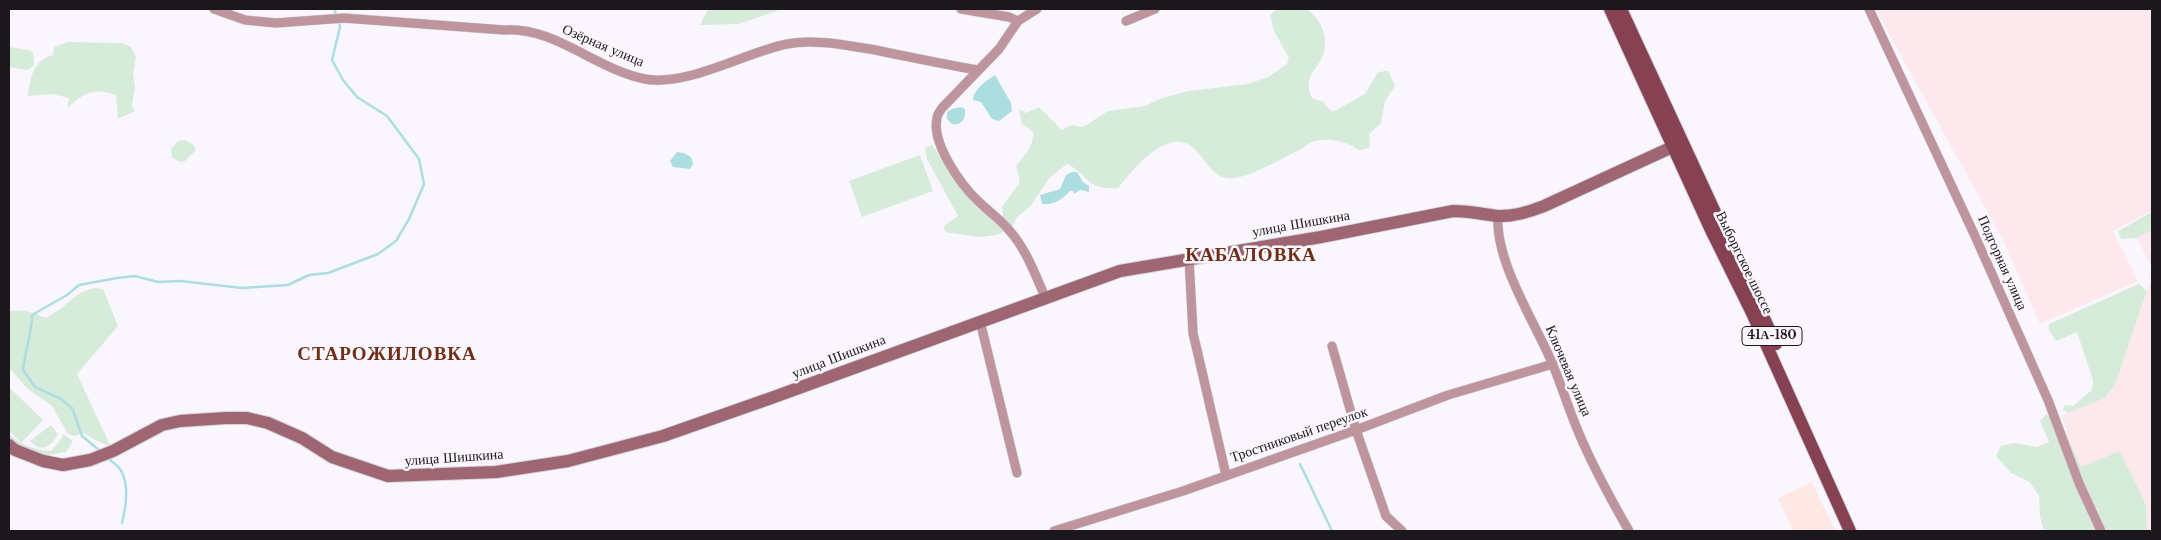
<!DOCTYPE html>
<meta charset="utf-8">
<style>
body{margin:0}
#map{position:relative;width:2161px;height:540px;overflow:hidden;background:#faf6fd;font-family:"Libre Baskerville",serif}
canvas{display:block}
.frame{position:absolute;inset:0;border:10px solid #1a171d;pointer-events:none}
</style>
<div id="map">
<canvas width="2161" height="540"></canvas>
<div class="frame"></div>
</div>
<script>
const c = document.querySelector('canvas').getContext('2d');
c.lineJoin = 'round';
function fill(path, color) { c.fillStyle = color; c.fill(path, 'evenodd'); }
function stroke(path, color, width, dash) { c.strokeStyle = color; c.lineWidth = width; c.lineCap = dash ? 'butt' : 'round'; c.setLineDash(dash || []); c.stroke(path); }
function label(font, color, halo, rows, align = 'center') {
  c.font = font + ' "Libre Baskerville",serif'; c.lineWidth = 5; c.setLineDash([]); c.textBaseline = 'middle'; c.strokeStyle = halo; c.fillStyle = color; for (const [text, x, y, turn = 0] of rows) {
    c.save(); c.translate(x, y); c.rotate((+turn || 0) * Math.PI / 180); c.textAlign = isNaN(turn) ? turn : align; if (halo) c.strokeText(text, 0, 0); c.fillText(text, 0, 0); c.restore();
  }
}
fill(new Path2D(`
 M1812,482L1835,531H1793L1778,498Z`), '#fee8e6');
fill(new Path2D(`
 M1875,9H2152V211L2113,231L2138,281L2040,324L2002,238Z
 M2152,230V268L2137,238Z
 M2152,277V531H2147L2146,505L2120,452L2080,467L2065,431L2067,430L2061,416L2107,396L2115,385Z`), '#fde8ed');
fill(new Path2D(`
 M708,9H783L738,24L700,25Z
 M1277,9C1285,9 1298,6 1305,9C1319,14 1329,38 1324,52C1318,71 1302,75 1312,98L1323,102L1330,110L1334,111L1365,94L1378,72L1388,71L1395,86L1385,101L1381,123L1369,134L1370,147C1367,148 1362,150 1359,150C1357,150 1354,147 1353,146C1343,141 1326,138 1315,141C1309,142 1304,148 1299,150C1281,159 1254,175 1235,178C1211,181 1207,158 1191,146C1165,128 1132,171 1118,188C1085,190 1091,176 1067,164L1050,177L1030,207L1017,217L1012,227L997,235L979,237L945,232L944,226L958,216L927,159L925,148L932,145L976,207L990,218L1003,217L1002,207L1020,182L1016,166C1024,155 1034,147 1033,132L1022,124L1019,109L1026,113L1039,107L1062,130L1071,125L1083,127L1108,111L1145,106L1159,99L1189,91L1248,84L1268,77L1287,64L1289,58L1274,31L1270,15Z
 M68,42L122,43L131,47L136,57L133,74L135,86L132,106L135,111L118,119L116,95C93,87 84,93 67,108L69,98L52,94L28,96C30,78 33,60 53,55L54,47Z
 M9,47L29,50L33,53L34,65L28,70L9,67Z
 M185,140L194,145L196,150L185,161L179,162L172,157L171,149L178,141Z
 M920,155L933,191L862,217L849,181Z
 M2152,212V230L2137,238L2121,239L2118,231Z
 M2139,284L2147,291L2115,385L2105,398L2068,413L2063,410L2065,405L2073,406L2092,390L2093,380L2077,332L2056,341L2049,330V324Z
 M94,288L103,289L118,326L77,374L110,445C98,444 93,437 83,433L75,436L68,434L52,406L28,389L9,368V311C22,309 34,312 46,318C52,314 60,310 66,304C76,296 81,291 94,288Z
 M9,387L43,420L21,443L9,431Z
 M2046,414L2064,429L2081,467L2120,451L2146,505L2147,531H2044L2040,516L2039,496L2030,482L2011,473L1996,456L2001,446L2014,443L2036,447L2049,442L2040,421Z
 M51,425L58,434C52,446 41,454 30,441Z
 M9,434C20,445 35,450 51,451L62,438L63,434L73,441L66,452L43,456L9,441Z`), '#d6ebda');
fill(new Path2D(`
 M995,75L1011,103L1012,111L999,121L992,119L981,102L973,100C974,88 986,81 995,75Z
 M961,107L965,109C966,118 962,126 952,124L947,119V112L952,109Z
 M677,152L684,153L691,157L693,164L690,169L673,167L670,161Z
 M1072,172H1077L1083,182L1089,186V192L1080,190L1074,194L1073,191H1070C1063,199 1053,206 1042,204L1040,195L1060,189L1066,175Z`), '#acdde1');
stroke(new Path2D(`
 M334,9L336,14
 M99,450L82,436L72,408L61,399L35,387L23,370C25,351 32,333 32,315L67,295L79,285L117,278L135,276L158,282L180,281L242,288L288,285L309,275L328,273L378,254L396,241L409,219L424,184L419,159L387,116L357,97L343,80L332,60L340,27L339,23
 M108,458C111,461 117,465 120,469C130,484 126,507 122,523
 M1300,464L1332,531`), '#acdde1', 2.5);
const street = new Path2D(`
 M214,9L245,20L276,23L344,18L504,30C554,26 597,70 645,79C687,87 746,52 787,44C815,39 843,45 870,49C906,56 941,64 978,70
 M961,9L1009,17L1018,21L1037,9
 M1869,9L1975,236L2048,400L2079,483L2101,531
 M1018,21L999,49L942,108C940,111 937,115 937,118C931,143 961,185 978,201C988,211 1000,219 1009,230C1026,249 1035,274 1045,297
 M1126,21L1155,9
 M1498,216C1495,262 1535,322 1553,365C1564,392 1572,420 1585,447C1598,476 1613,503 1629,531
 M1189,258L1193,333L1226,475
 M980,321L1017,473
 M1332,346L1356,430L1386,516L1402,531
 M1054,531L1183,491L1356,430L1448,395L1553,364`);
const secondary = new Path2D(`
 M9,445L15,450L43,461L63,465L90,460L113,451L162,425L180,421L226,418H247L268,423L302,438L332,457L388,476L496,472L568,461L663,436L774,397L1120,271L1321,237L1453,211C1468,211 1482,214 1497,216C1513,217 1529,212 1544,206L1681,143`);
const primary = new Path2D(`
 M1610,9L1710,228L1752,313L1850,531
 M1621,9L1776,344`);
stroke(street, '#d6d2d9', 10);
stroke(secondary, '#d6d2d9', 14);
stroke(primary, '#d6d2d9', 14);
stroke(street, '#be959d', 9);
stroke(secondary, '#9e6572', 12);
stroke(primary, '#864253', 12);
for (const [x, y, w] of [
 [1772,336,60]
]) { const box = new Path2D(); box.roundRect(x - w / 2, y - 9.5, w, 19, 4); c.fillStyle = '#faf6fd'; c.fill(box); stroke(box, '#1a171d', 1); }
label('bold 12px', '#1a171d', null, [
 ["41А-180",1772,336]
]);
label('14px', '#1a171d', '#faf6fd', [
 ["Озёрная улица",603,46,23],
 ["улица Шишкина",1301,224,-10],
 ["Выборгское шоссе",1744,263,64],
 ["Подгорная улица",2002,263,66],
 ["улица Шишкина",839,357,-21],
 ["Ключевая улица",1568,371,67],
 ["Тростниковый переулок",1299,435,-19],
 ["улица Шишкина",454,458,-4]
]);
c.letterSpacing = '1px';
label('bold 19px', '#6f2e16', '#faf6fd', [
 ["КАБАЛОВКА",1251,256],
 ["СТАРОЖИЛОВКА",387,355]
]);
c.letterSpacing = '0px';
</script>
